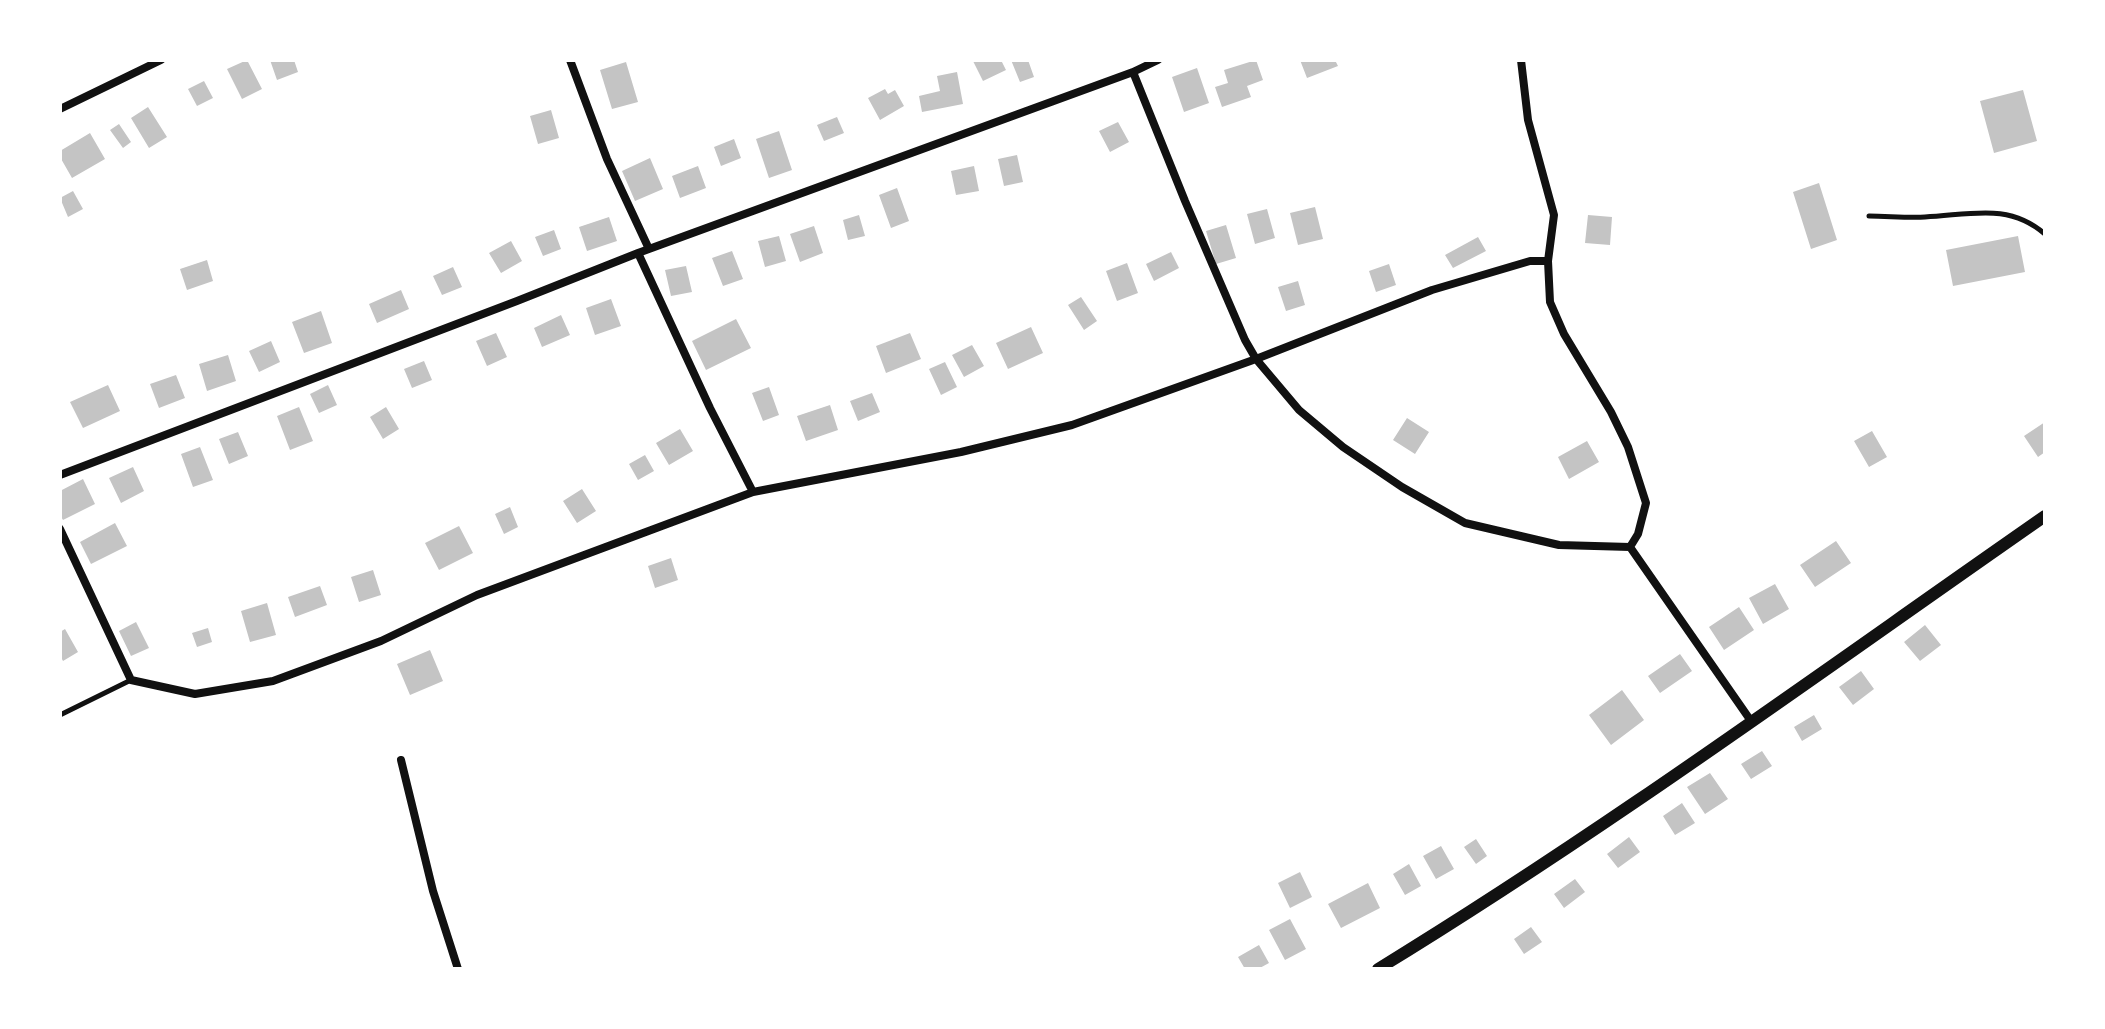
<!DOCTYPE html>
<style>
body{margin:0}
#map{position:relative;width:2105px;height:1029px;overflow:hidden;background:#fff;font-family:"Fira Sans",sans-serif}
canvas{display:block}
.frame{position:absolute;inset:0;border:62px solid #fff;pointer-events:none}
</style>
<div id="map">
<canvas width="2105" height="1029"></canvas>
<div class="frame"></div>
</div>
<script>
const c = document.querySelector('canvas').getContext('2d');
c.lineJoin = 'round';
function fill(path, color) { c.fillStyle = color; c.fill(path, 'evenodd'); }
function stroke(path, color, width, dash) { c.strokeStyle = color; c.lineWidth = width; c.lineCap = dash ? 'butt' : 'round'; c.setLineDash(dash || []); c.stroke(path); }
fill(new Path2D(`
 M247,60L262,89L242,99L227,69Z
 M270,60H294L298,72L277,80Z
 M976,60H1001L1006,70L983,81L973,61Z
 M1011,60H1028L1034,77L1020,82Z
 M1256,60L1263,80L1247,86L1251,97L1222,107L1215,87L1228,83L1224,70Z
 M1300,60H1335L1338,66L1307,78Z
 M626,62L638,102L612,109L600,70Z
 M1197,68L1209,103L1184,112L1172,77Z
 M957,72L963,104L922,112L919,96L940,91L937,76Z
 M204,81L213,98L197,106L188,89Z
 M885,89L888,94L895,90L904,106L880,120L868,98Z
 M2023,90L2037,141L1994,153L1980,101Z
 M148,107L167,137L149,148L131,118Z
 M551,110L559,138L538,144L530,116Z
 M837,117L844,133L824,141L817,125Z
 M1118,122L1129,142L1110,152L1099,131Z
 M119,124L131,142L123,148L110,130Z
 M779,131L792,170L769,178L756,139Z
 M90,133L105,159L72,178L60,157V151Z
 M734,139L741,158L721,166L714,147Z
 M1017,155L1023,182L1004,186L998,159Z
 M650,158L663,189L635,201L622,171Z
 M698,166L706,188L680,198L672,176Z
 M974,166L979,191L956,195L951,171Z
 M1819,183L1837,240L1811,249L1793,192Z
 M897,188L909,221L891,228L879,195Z
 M73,191L83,209L68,217L60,198Z
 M1315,207L1323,239L1298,245L1290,213Z
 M1267,209L1275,238L1255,244L1247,214Z
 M859,215L865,236L848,240L843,220Z
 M1588,215L1612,217L1610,245L1585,243Z
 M609,217L617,241L587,251L579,227Z
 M1226,225L1236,258L1216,264L1206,231Z
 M814,226L823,253L800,262L790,234Z
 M554,230L561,249L543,256L535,237Z
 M779,236L786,261L765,267L758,241Z
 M2018,236L2025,272L1953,286L1946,250Z
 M1478,237L1486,251L1453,268L1445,255Z
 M511,241L522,261L501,273L489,253Z
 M732,251L743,279L723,286L712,258Z
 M1171,252L1179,268L1154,281L1146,264Z
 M207,260L213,281L187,290L180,269Z
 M1127,263L1138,293L1117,301L1106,271Z
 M1389,264L1396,285L1376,292L1369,271Z
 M686,266L692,292L671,296L665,270Z
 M453,267L462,287L442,295L433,276Z
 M1298,281L1305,305L1286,311L1278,287Z
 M401,290L409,309L377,323L369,304Z
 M1081,297L1097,321L1084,330L1068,305Z
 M611,299L621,326L595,335L586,308Z
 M321,311L332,343L304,353L292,322Z
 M561,315L570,335L542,347L534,328Z
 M736,319L751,348L706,370L692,341Z
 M1031,327L1043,353L1008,369L996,343Z
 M496,333L507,357L487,366L476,341Z
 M910,333L921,359L886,373L876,346Z
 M271,341L280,362L259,372L249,351Z
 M972,345L984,366L964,377L952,355Z
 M228,355L236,381L207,391L199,364Z
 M424,361L432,380L412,388L404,369Z
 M945,362L957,387L941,395L929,369Z
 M176,375L185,398L159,408L150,384Z
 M108,385L120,411L83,428L70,402Z
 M328,385L337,405L319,413L310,394Z
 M769,387L779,415L763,421L752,393Z
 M872,393L880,412L858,421L850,401Z
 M830,405L838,430L806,441L797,416Z
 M299,407L313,441L290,450L277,416Z
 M386,407L399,429L383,439L370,417Z
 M1407,418L1429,432L1415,454L1393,440Z
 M2045,422V452L2038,457L2024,436Z
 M680,429L693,451L669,465L656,443Z
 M1872,431L1887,457L1869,467L1854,441Z
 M238,432L248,456L229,464L219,439Z
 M1587,441L1599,462L1569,479L1558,457Z
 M200,447L213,480L193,487L181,454Z
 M645,455L654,471L638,480L629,464Z
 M133,467L144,491L121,503L109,478Z
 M83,479L95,504L63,520L60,515V491Z
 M582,489L596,511L577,523L563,501Z
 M510,507L518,527L504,534L495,514Z
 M115,523L127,546L91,564L80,542Z
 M459,526L473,553L439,570L425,543Z
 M1836,541L1851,563L1815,587L1800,565Z
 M671,558L678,580L655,588L648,566Z
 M373,570L381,595L359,602L351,577Z
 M1775,584L1789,609L1763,624L1749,598Z
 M320,586L327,605L295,617L288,597Z
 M267,603L276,635L250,642L241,611Z
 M1739,607L1754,630L1724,650L1709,627Z
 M136,622L149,648L131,656L119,631Z
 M1925,625L1941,645L1920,661L1904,642Z
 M208,628L212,642L197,647L192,633Z
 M65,629L78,652L63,661L60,655V632Z
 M430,650L443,681L410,695L397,664Z
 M1680,654L1692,671L1660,693L1648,676Z
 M1861,671L1874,689L1853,705L1839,687Z
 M1622,690L1644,720L1611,745L1589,715Z
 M1814,715L1822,729L1802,741L1794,727Z
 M1762,751L1772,766L1751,779L1741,764Z
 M1710,773L1728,799L1705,814L1687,787Z
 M1682,803L1695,823L1675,835L1663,816Z
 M1629,837L1640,852L1618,868L1607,854Z
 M1476,839L1487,856L1476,864L1464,847Z
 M1441,846L1454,869L1436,879L1423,856Z
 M1409,864L1421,886L1405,895L1393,874Z
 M1300,872L1312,897L1290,908L1278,883Z
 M1575,879L1585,892L1564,908L1554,894Z
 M1368,883L1380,908L1341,928L1328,904Z
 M1290,919L1306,949L1285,960L1269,930Z
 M1531,927L1542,942L1524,954L1514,939Z
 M1259,945L1269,963L1258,969H1245L1238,957Z`), '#c4c4c4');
stroke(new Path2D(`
 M1869,216C1887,216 1907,218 1925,217C1970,215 2008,202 2045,234
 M60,715L131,680`), '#111', 5);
stroke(new Path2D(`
 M570,60L607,159L649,249
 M1521,60L1528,120L1554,215L1548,261L1550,302L1564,334L1611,412L1628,447L1646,503L1638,534L1630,547
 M1133,72L1185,201L1245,340L1256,359L1299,410L1343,447L1402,487L1465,523L1559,545L1630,547L1751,721
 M60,109L161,60
 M638,253L710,408L753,492
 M60,475L517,301L638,253L1133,72L1158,60
 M60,529L131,680L195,694L273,681L381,641L477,595L753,492L961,452L1072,425L1256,359L1432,290L1530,261H1548
 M401,760L433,891L458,969`), '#111', 8);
stroke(new Path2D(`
 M1378,969C1607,829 1825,669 2045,516`), '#111', 12);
</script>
